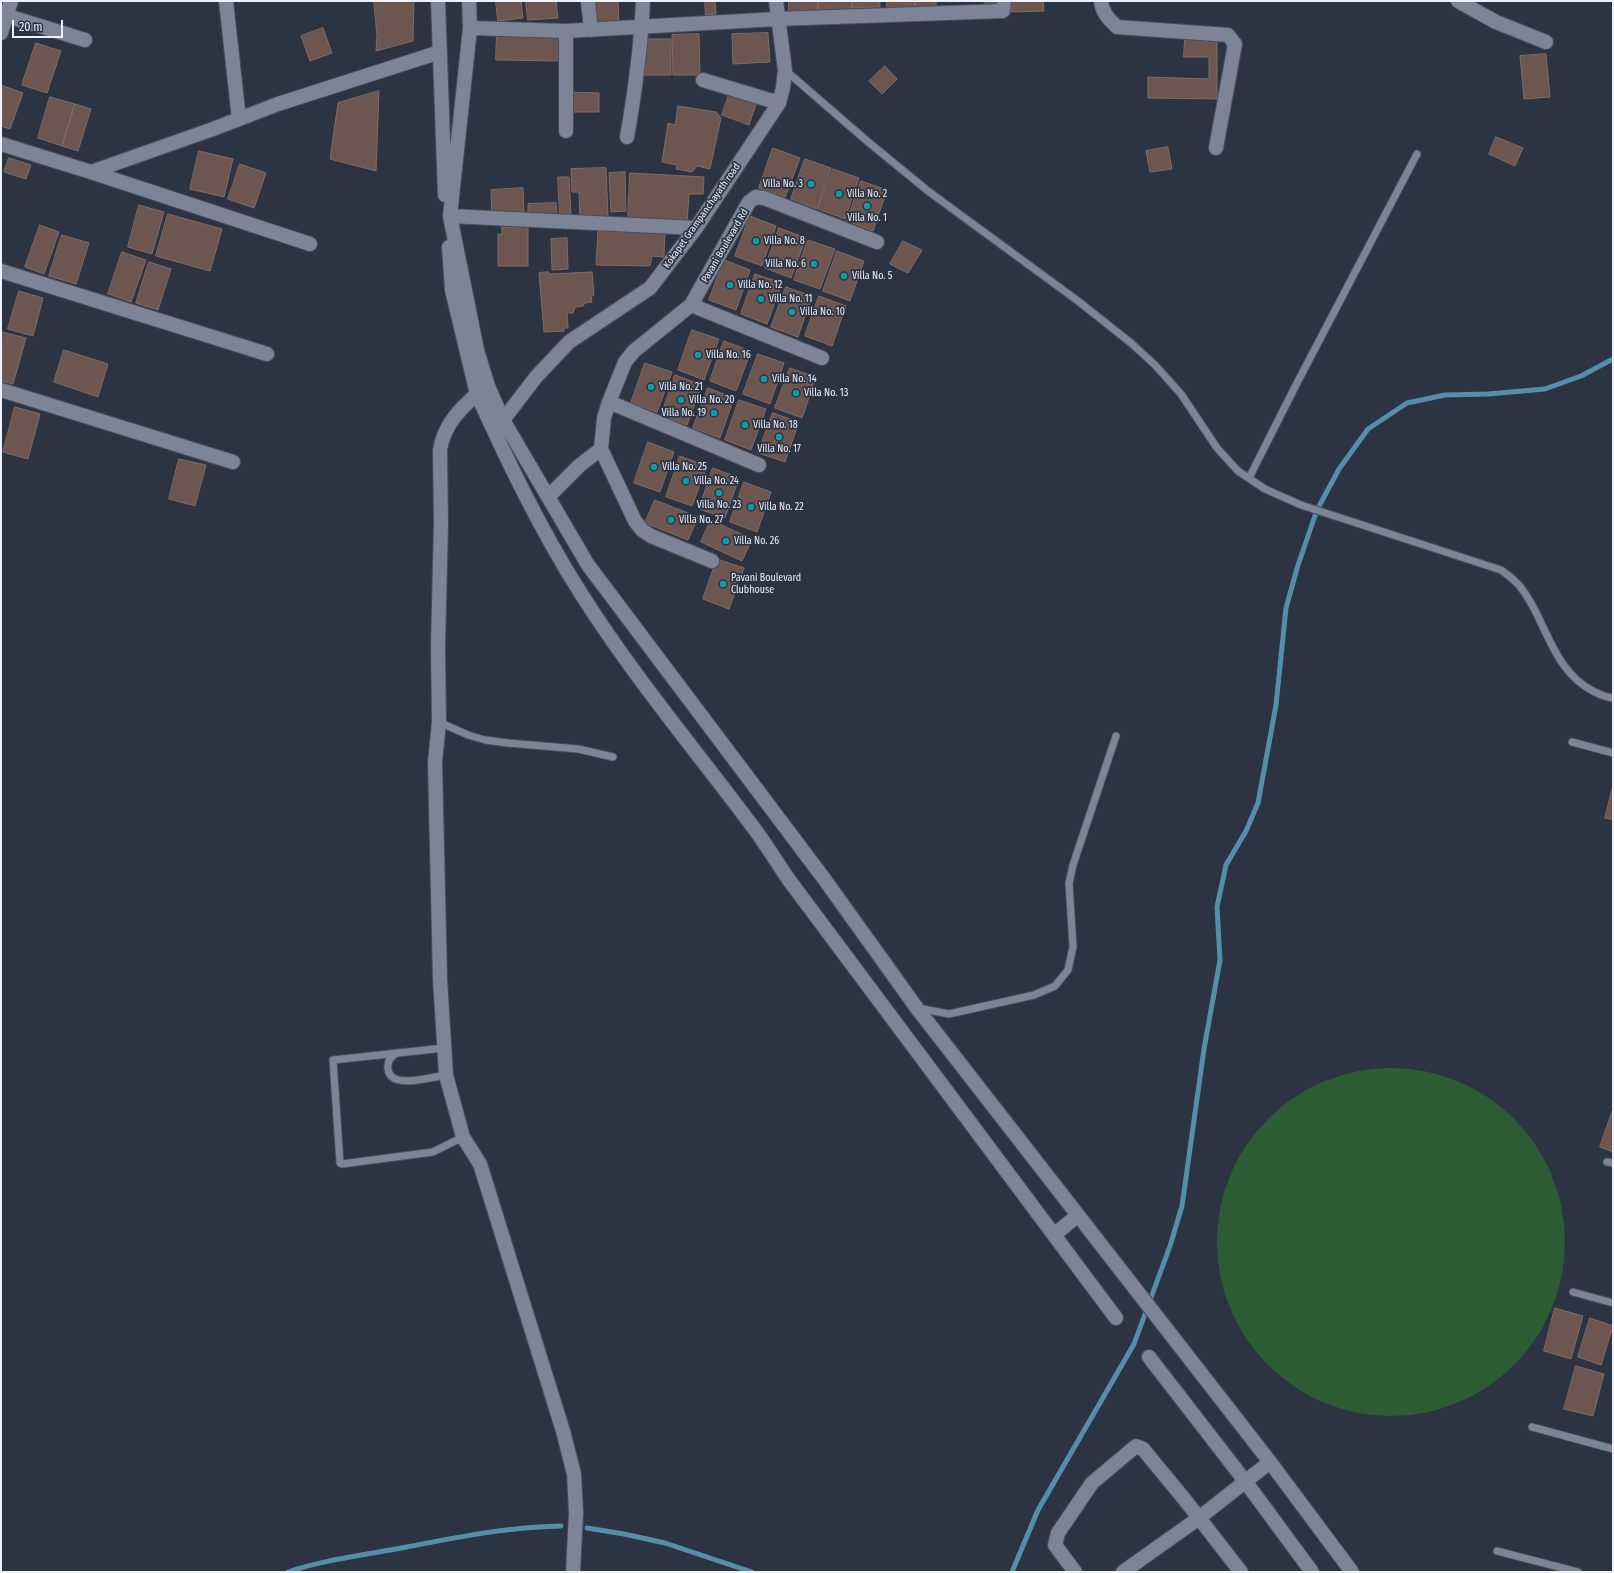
<!DOCTYPE html>
<style>
body{margin:0}
#map{position:relative;width:1614px;height:1573px;overflow:hidden;background:#2c3343;font-family:"Fira Sans Condensed",sans-serif}
canvas{display:block}
.frame{position:absolute;inset:0;border:2px solid #edf1fc;pointer-events:none}
.scale{position:absolute;left:12px;top:20px;width:51px;height:18px;box-sizing:border-box;border:2px solid #edf1fc;border-top:0;padding-left:5px;font-size:12px;line-height:14px;white-space:nowrap;color:#edf1fc;-webkit-text-stroke:3px #2c3343;paint-order:stroke}
</style>
<div id="map">
<canvas width="1614" height="1573"></canvas>
<div class="frame"></div>
<div class="scale">20 m</div>
</div>
<script>
const c = document.querySelector('canvas').getContext('2d');
c.lineJoin = 'round';
function fill(path, color) { c.fillStyle = color; c.fill(path, 'evenodd'); }
function stroke(path, color, width, dash) { c.strokeStyle = color; c.lineWidth = width; c.lineCap = dash ? 'butt' : 'round'; c.setLineDash(dash || []); c.stroke(path); }
function label(font, color, halo, rows, align = 'center') {
  c.font = font + ' "Fira Sans Condensed",sans-serif'; c.lineWidth = 3.5; c.setLineDash([]); c.textBaseline = 'middle'; c.strokeStyle = halo; c.fillStyle = color; for (const [text, x, y, turn = 0] of rows) {
    c.save(); c.translate(x, y); c.rotate((+turn || 0) * Math.PI / 180); c.textAlign = isNaN(turn) ? turn : align; if (halo) c.strokeText(text, 0, 0); c.fillText(text, 0, 0); c.restore();
  }
}
fill(new Path2D(`
 M1217 1242a174 174 0 1 1 348 0a174 174 0 1 1-348 0Z`), '#2c5c34');
stroke(new Path2D(`
 M587,1528L624,1534L665,1543L752,1572
 M288,1572C326,1559 367,1555 407,1547C458,1537 508,1527 561,1526
 M1012,1572L1038,1510L1134,1344L1170,1246L1182,1206L1204,1049L1220,960L1217,907L1226,865L1246,831L1258,803L1276,705L1286,608L1298,565L1317,510L1339,469L1368,429L1407,403L1445,395L1488,394L1545,389L1581,376L1613,359`), '#558ea9', 5);
const building = new Path2D(`
 M374,1H414L413,41L376,51L377,36Z
 M496,1H521L523,18L498,21Z
 M526,1H556L558,18L528,20Z
 M595,1H618L619,24L597,26Z
 M705,1H715L716,14L706,15Z
 M789,1H818V12L789,13Z
 M819,1H852V11L819,13Z
 M853,1H880V7L853,8Z
 M887,1H914L915,7L887,8Z
 M916,1H936V10L916,11Z
 M985,1H1000V5L986,6Z
 M1012,1H1043L1044,11L1012,12Z
 M323,28L332,53L310,61L301,36Z
 M768,33L770,62L733,64L732,34Z
 M699,34L700,75H673L672,35Z
 M497,35L563,36V61L496,60Z
 M643,39H671V75H643Z
 M1185,39L1217,40V99L1148,98V77L1209,79V57H1184Z
 M36,43L61,51L47,93L22,85Z
 M1546,54L1550,97L1524,99L1520,56Z
 M885,66L897,79L882,94L869,81Z
 M1,85L23,93L10,129L1,126Z
 M379,91L376,171L330,159L338,103Z
 M569,92L599,93V112H569Z
 M730,92L757,101L749,125L722,115Z
 M50,97L75,104L62,146L38,138Z
 M75,104L91,109L78,151L62,146Z
 M678,106L716,112L721,118L710,169L697,166L692,172L676,169L677,165L662,162L668,123L675,125Z
 M1496,137L1523,148L1515,166L1489,154Z
 M1168,147L1172,169L1150,172L1146,151Z
 M773,148L800,158L785,198L759,188Z
 M199,151L233,159L224,197L190,189Z
 M9,158L31,165L26,179L4,172Z
 M805,159L831,168L817,209L791,199Z
 M240,164L266,173L254,208L228,199Z
 M606,168L608,217L580,218L579,192H572L571,169Z
 M833,169L859,178L845,219L818,209Z
 M625,172L626,211L611,212L609,173Z
 M630,173L704,177L703,194H689L687,223L628,220Z
 M558,177H569L571,215L560,216Z
 M861,181L887,190L873,231L847,221Z
 M523,188L524,215L492,216L491,190Z
 M556,203L557,215L528,217V204Z
 M139,205L164,212L152,254L128,247Z
 M168,214L222,229L210,271L156,256Z
 M750,216L776,226L762,266L735,256Z
 M40,225L59,232L44,274L25,267Z
 M502,227H528V266H498V234H502Z
 M779,228L806,238L791,278L765,268Z
 M611,229L665,232L664,257L652,256L650,266L596,265L598,231H611Z
 M62,235L89,243L76,284L49,276Z
 M567,238L568,269L552,270L551,239Z
 M808,240L835,249L820,289L794,280Z
 M903,241L922,250L908,273L890,264Z
 M837,251L864,261L850,301L823,291Z
 M122,252L146,260L131,302L108,294Z
 M724,260L750,270L736,310L709,300Z
 M149,262L171,269L158,310L136,303Z
 M548,272L551,274L592,272L594,295L591,296L592,302L585,303L583,306L575,307L573,313H567L568,328H564V331L544,332L539,273Z
 M755,274L782,283L767,324L741,314Z
 M786,287L812,296L798,337L771,327Z
 M19,291L43,298L33,336L8,329Z
 M819,296L846,306L832,346L805,336Z
 M692,330L719,339L704,380L678,370Z
 M2,332L26,338L13,384L1,381Z
 M724,341L751,351L736,391L710,381Z
 M64,350L108,364L98,397L54,382Z
 M758,354L784,363L770,404L743,394Z
 M645,363L672,372L657,412L631,403Z
 M790,368L816,377L802,418L775,408Z
 M675,375L702,385L687,425L661,416Z
 M708,388L734,398L720,438L693,428Z
 M739,400L766,409L751,450L725,440Z
 M15,407L40,414L28,459L3,452Z
 M773,413L799,422L785,462L758,453Z
 M648,442L674,452L660,492L634,483Z
 M680,456L707,466L692,506L666,497Z
 M179,459L206,465L195,506L169,499Z
 M713,468L739,478L725,518L699,509Z
 M744,482L771,492L757,532L730,522Z
 M655,500L698,517L688,540L645,523Z
 M711,520L752,539L742,561L701,542Z
 M717,559L744,568L729,609L703,599Z
 M1613,786V820L1605,818Z
 M1613,1109V1152L1600,1147Z
 M1555,1308L1583,1316L1571,1359L1544,1351Z
 M1590,1318L1613,1326L1601,1365L1578,1357Z
 M1576,1366L1604,1374L1593,1416L1564,1409Z`);
fill(building, '#6c564f');
stroke(building, '#826c64', 1);
const service = new Path2D(`
 M785,70L867,141L928,191L1078,301L1131,343L1155,365L1181,394L1217,448L1238,471L1265,489L1301,505L1501,570C1507,574 1513,579 1518,584C1546,617 1551,670 1593,691C1600,695 1605,697 1613,698
 M1249,478L1297,383L1417,154
 M439,722L468,735L485,740L508,743L578,749L613,757
 M1572,742L1613,753
 M918,1008L949,1014L1034,995L1055,986L1068,970L1073,947L1069,883L1073,865L1116,736
 M444,1048L333,1060L340,1163L342,1164L433,1152L463,1137
 M397,1053C391,1056 387,1061 388,1069C390,1090 432,1077 446,1075
 M1607,1162L1613,1163
 M1573,1292L1613,1303
 M1532,1427L1613,1449
 M1497,1551L1578,1572`);
const minor = new Path2D(`
 M226,1L239,119
 M438,1L445,195
 M469,1L470,28L450,216L477,350L488,386L503,420L588,565L825,880L916,1007L1270,1462L1352,1572
 M588,1L591,30
 M1101,1C1102,13 1109,19 1117,27L1228,35L1235,44L1216,148
 M1458,1L1496,22L1546,42
 M1,14L85,40
 M470,28L566,31
 M1,33L11,1
 M703,80L779,103
 M566,131V31L777,19L1003,11L1004,1
 M627,137C635,92 641,47 643,1
 M1,144L91,172L310,244
 M91,172L213,129L278,104L440,52
 M450,216L696,228
 M449,247L452,290L477,394C459,410 444,425 440,450L441,523L438,647L439,722L435,762L440,979L446,1075L463,1137L480,1164L563,1431L574,1474L576,1513L573,1572
 M1,271L267,354
 M691,305L822,358
 M1,390L233,462
 M477,394C508,462 540,529 580,592C631,673 693,747 750,823C764,841 776,861 789,880L1116,1318
 M609,402L759,465
 M503,420L536,377L569,342L650,288L696,228L779,103L783,88L785,70L776,1
 M548,497L580,465L601,449
 M712,561L651,536L642,530L635,521L601,449L604,418L609,402L625,362L634,351L691,305L749,202L756,197L764,198L877,242
 M1054,1235L1078,1215
 M1149,1357L1245,1481L1312,1572
 M1075,1572L1055,1545L1058,1533L1092,1483L1136,1446L1143,1449L1185,1500L1241,1572
 M1123,1572L1199,1518L1270,1462`);
stroke(service, '#494e5c', 9);
stroke(minor, '#494e5c', 16);
stroke(service, '#7d8498', 7);
stroke(minor, '#7d8498', 14);
for (const [x, y, r, color] of [
 [811,184,4,"#0f9aa8"],
 [839,194,4,"#0f9aa8"],
 [867,206,4,"#0f9aa8"],
 [756,241,4,"#0f9aa8"],
 [814,264,4,"#0f9aa8"],
 [844,276,4,"#0f9aa8"],
 [730,285,4,"#0f9aa8"],
 [761,299,4,"#0f9aa8"],
 [792,312,4,"#0f9aa8"],
 [698,355,4,"#0f9aa8"],
 [764,379,4,"#0f9aa8"],
 [651,387,4,"#0f9aa8"],
 [796,393,4,"#0f9aa8"],
 [681,400,4,"#0f9aa8"],
 [714,413,4,"#0f9aa8"],
 [745,425,4,"#0f9aa8"],
 [779,437,4,"#0f9aa8"],
 [654,467,4,"#0f9aa8"],
 [686,481,4,"#0f9aa8"],
 [719,493,4,"#0f9aa8"],
 [751,507,4,"#0f9aa8"],
 [671,520,4,"#0f9aa8"],
 [726,541,4,"#0f9aa8"],
 [723,584,4,"#0f9aa8"]
]) { const dot = new Path2D(); dot.arc(x, y, r, 0, 2 * Math.PI); c.fillStyle = color; c.fill(dot); stroke(dot, '#2c3343', 1.5); }
label('10px', '#edf1fc', '#2c3343', [
 ["Villa No. 3",803,184,"right"],
 ["Villa No. 2",847,194],
 ["Villa No. 1",867,218,"center"],
 ["Villa No. 8",764,241],
 ["Villa No. 6",806,264,"right"],
 ["Villa No. 5",852,276],
 ["Villa No. 12",738,285],
 ["Villa No. 11",769,299],
 ["Villa No. 10",800,312],
 ["Villa No. 16",706,355],
 ["Villa No. 14",772,379],
 ["Villa No. 21",659,387],
 ["Villa No. 13",804,393],
 ["Villa No. 20",689,400],
 ["Villa No. 19",706,413,"right"],
 ["Villa No. 18",753,425],
 ["Villa No. 17",779,449,"center"],
 ["Villa No. 25",662,467],
 ["Villa No. 24",694,481],
 ["Villa No. 23",719,505,"center"],
 ["Villa No. 22",759,507],
 ["Villa No. 27",679,520],
 ["Villa No. 26",734,541],
 ["Pavani Boulevard",731,578],
 ["Clubhouse",731,590]
], 'left');
label('10px', '#edf1fc', '#2c3343', [
 ["Kokapet Grampanchayath road",702,216,-55],
 ["Pavani Boulevard Rd",725,246,-60]
]);
</script>
